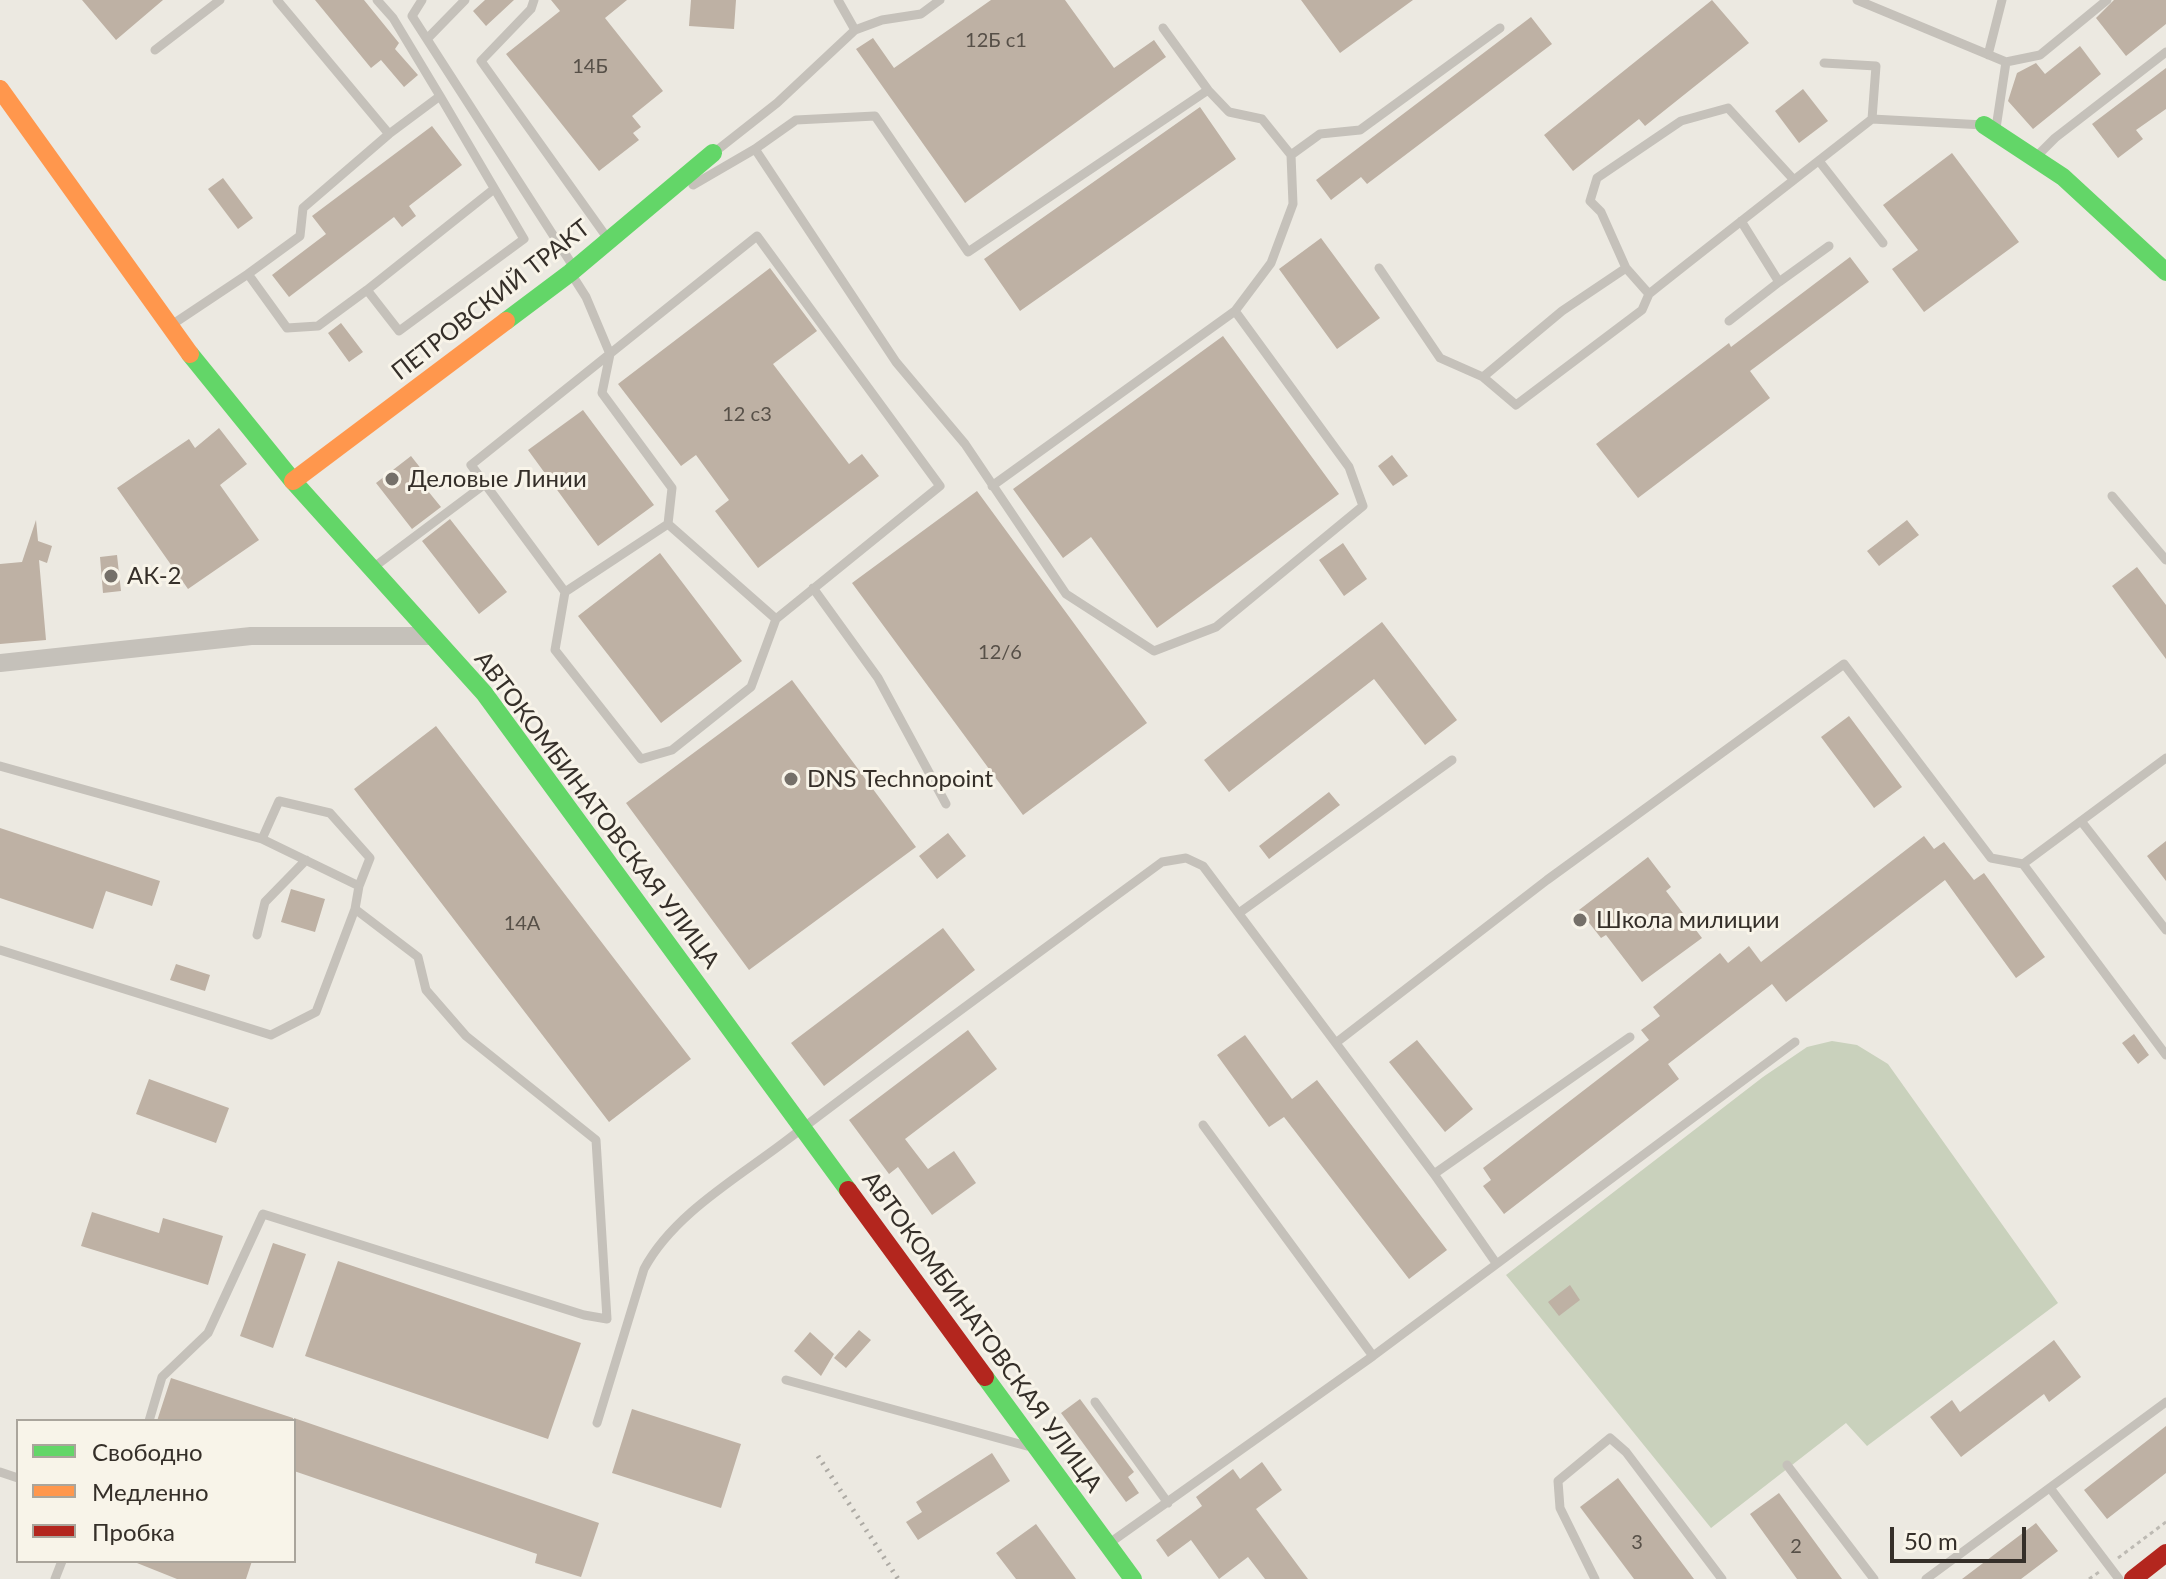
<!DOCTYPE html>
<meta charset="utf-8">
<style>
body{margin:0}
#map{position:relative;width:2166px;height:1579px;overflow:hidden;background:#ece9e1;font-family:Lato,sans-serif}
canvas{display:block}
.legend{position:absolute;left:16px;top:1419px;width:280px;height:144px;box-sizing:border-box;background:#f8f4e9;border:2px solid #aaa59c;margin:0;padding:10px 14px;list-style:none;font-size:24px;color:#352f29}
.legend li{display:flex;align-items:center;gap:16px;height:40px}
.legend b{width:40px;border:2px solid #aaa59c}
.scale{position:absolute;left:1890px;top:1527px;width:136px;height:36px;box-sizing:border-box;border:4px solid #352f29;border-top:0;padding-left:10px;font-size:24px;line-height:28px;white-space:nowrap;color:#352f29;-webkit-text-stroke:6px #f8f4e9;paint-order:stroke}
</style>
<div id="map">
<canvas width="2166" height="1579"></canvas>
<ul class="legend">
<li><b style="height:10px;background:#63d668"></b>Свободно</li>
<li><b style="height:10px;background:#ff974d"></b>Медленно</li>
<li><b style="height:10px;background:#b3261e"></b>Пробка</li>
</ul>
<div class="scale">50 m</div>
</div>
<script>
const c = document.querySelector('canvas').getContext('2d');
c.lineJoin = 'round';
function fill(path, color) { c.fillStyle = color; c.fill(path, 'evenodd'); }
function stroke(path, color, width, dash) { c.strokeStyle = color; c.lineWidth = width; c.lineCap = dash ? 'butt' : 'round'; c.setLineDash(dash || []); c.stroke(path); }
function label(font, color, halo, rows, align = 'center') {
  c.font = font + ' Lato,sans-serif'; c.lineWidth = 6; c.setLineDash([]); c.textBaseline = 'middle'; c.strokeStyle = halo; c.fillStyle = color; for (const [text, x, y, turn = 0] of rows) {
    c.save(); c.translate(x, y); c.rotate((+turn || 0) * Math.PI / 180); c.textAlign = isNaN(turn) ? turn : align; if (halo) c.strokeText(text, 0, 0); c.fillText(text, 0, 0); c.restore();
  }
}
fill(new Path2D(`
 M1832,1041L1857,1045L1888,1064L2058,1303L1867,1446L1846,1423L1711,1528L1506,1275L1763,1077L1807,1047Z`), '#c9d1bc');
fill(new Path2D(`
 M82,0H163L116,40Z
 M315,0H364L399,43L395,49L418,75L404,87L381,60L371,68Z
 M485,0H514L486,26L473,11Z
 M551,0H627L605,18L663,91L632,116L641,127L633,133L639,140L599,171L506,54L560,11Z
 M691,0H736L734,29L689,26Z
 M991,0H1065L1114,68L1154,40L1166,57L965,203L856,49L873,38L894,68Z
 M1301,0H1413L1340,53Z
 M1712,0L1749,43L1645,126L1639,119L1573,171L1544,135Z
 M2114,0H2166V24L2126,56L2096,18Z
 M1531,17L1552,44L1367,184L1361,177L1331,200L1316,180Z
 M2080,46L2101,74L2033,129L2008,101L2017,73L2036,63L2045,74Z
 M2166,68V109L2136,130L2143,139L2118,158L2092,124Z
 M1803,89L1828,121L1799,143L1775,111Z
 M1200,107L1236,159L1020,311L984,259Z
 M432,126L462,165L409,206L416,216L402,227L394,217L289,297L272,275L326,234L312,216Z
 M1952,153L2019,242L1924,312L1892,269L1918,250L1883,205Z
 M223,178L253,218L238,229L208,189Z
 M1321,238L1380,318L1337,349L1279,269Z
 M1850,257L1869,282L1750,371L1770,398L1638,498L1596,444L1729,343L1731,347Z
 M770,268L817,331L773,364L849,464L862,454L879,476L758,568L715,511L729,500L696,455L681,466L618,384Z
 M341,323L363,352L349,362L328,333Z
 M1223,336L1339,494L1157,628L1091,537L1063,558L1013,489Z
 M583,410L654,505L598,546L528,450Z
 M219,428L247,464L220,485L259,540L188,589L117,488L189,439L195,448Z
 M1392,455L1408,476L1393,486L1378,466Z
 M411,456L426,475L419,480L441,507L412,529L376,483Z
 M977,491L1147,723L1023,815L852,583Z
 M450,519L507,592L479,614L422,541Z
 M36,520L38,541L52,546L47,563L39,560L46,640L0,644V564L22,562Z
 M1907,520L1919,535L1879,566L1867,551Z
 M1343,543L1367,579L1344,596L1319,560Z
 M660,553L742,661L661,723L578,616Z
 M117,555L121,591L103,593L100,557Z
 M2137,567L2166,605V659L2112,586Z
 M1382,622L1457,720L1425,745L1374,679L1229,792L1204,760Z
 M792,680L916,847L749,970L626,803Z
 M1849,716L1902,787L1874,808L1821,737Z
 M436,726L691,1059L609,1122L354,789Z
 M1329,792L1340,805L1269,859L1259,846Z
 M0,828L160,881L152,906L106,891L93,929L0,898Z
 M948,833L966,856L937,879L919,856Z
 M1924,836L1934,849L1944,842L1974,880L1984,873L2045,957L2016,978L1945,880L1786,1002L1772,984L1668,1064L1679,1079L1504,1214L1483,1186L1491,1180L1483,1168L1649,1040L1641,1030L1660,1016L1653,1007L1720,953L1728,963L1749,946L1761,962Z
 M2166,841V881L2147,856Z
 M1648,857L1671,887L1666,891L1702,938L1642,982L1606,935L1601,938L1579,910Z
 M291,889L325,899L315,932L281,922Z
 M943,928L975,970L824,1086L791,1043Z
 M176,964L210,975L205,991L170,980Z
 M968,1030L997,1069L905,1139L928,1169L954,1151L976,1183L932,1215L898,1167L889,1174L849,1120Z
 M2134,1034L2149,1055L2138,1064L2122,1043Z
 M1245,1035L1292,1099L1317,1080L1447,1250L1409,1279L1284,1117L1269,1127L1217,1055Z
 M1417,1040L1473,1109L1445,1132L1389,1062Z
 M149,1079L229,1108L216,1143L136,1114Z
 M92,1212L159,1233L163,1218L223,1236L208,1285L81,1246Z
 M273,1243L306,1254L273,1348L240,1336Z
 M338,1261L581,1343L548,1439L305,1356Z
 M1570,1285L1580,1300L1559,1316L1548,1302Z
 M859,1330L871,1340L846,1368L834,1358Z
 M810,1332L834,1354L821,1376L794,1351Z
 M2054,1340L2081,1377L2049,1402L2044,1394L1961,1457L1930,1417L1952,1400L1960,1412Z
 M171,1378L293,1418V1421H157Z
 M1080,1399L1134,1472L1128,1477L1139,1493L1126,1502L1061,1413Z
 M632,1409L741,1444L721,1508L612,1473Z
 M294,1418L599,1523L581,1577L535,1563L537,1554L294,1471Z
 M2166,1426V1473L2107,1519L2084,1490Z
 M992,1453L1010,1481L918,1540L906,1522L922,1512L916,1502Z
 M1262,1462L1282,1490L1256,1509L1308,1579H1265L1248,1557L1219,1579L1191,1540L1168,1557L1156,1540L1202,1506L1196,1497L1233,1469L1240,1479Z
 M1618,1478L1694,1579H1634L1580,1507Z
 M1779,1493L1842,1579H1797L1750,1514Z
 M2036,1523L2058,1551L2021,1579H1962Z
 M1036,1524L1076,1579H1016L996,1553Z
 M132,1561H252L246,1579H177Z`), '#beb1a4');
stroke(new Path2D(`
 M2118,1558L2166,1522
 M2089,1579L2099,1572`), '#bdbab3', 3, [4, 4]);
stroke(new Path2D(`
 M277,0L389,134L440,96L393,18L377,0
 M422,0L412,16L573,266
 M534,0L531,9L481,61L608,239
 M838,0L855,30
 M1857,0L2006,62
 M1163,28L1208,90
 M427,39L465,0
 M155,50L220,0
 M1988,55L2002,0
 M1824,63L1876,66L1872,119L1984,125
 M440,96L524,239L399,331L367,290L494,189
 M1996,128L2006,62L2040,55L2107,0
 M755,149L896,362L965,444L1066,594L1154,651L1216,627L1363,506L1349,467L1235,311L992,486
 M716,151L777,103L855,30L882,20L921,14L940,0
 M1291,155L1320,134L1360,130L1500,28
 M2038,155L2055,138L2166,52
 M1819,161L1883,243
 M1794,180L1728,108L1681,121L1597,178L1590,201L1601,212L1626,268L1649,294C1723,235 1798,177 1872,119
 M693,185L755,149L796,120L875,116L968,252L1208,90L1229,112L1262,119L1291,155L1293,204L1271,263L1235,311
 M1741,221L1779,282L1829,246
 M757,236L940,486L776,619L751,687L672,750L641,759L555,650L565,592L471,465Z
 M1379,268L1440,358L1483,377L1562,311L1626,268
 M248,274L300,236L303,208L389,134
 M572,275L586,297L610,354L602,393L672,488L668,524L776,619
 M1729,321L1779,282
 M170,326L248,274L287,328L318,326L367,290
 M1483,377L1516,405L1642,310L1649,294
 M2112,496L2166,560
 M374,567L485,484
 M813,588L878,678L946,804
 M565,592L668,524
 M0,766L262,839
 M2081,821L2166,930
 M2023,864L2166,758
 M1239,913L1452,760
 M257,935L265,902L306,860
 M0,950L271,1035L316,1012L355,909
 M1337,1042L1547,880L1844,664L1991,858L2023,864L2166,1055
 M1203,1125L1373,1356
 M1434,1174L1630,1037
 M786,1380L1027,1446
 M1095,1402L1168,1503
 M149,1421L162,1377L208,1333L263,1214L584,1315L607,1319L596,1140L466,1036L426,990L418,957L355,909L359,886L370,858L330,813L279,801L262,839L359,886
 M597,1423L644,1269C673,1214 739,1177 787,1140C910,1046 1037,954 1162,862L1186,858L1203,866L1434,1174L1496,1263
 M1787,1465L1874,1579
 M0,1472L18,1478
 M2050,1488L2119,1579
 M1111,1542L1373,1356L1795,1042
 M55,1579L62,1561
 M1595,1579L1560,1508L1558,1481L1610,1438L1626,1452L1722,1579
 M1926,1579L2166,1402`), '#c5c1ba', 9);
stroke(new Path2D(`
 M0,663L251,636H431`), '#c5c1ba', 18);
stroke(new Path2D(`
 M1984,125L2063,177L2166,272
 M506,321L570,273L713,153
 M190,354L293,481L484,693L848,1190
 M985,1377L1133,1579`), '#63d668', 18);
stroke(new Path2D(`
 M0,89L190,354
 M293,481L506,321`), '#ff974d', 18);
stroke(new Path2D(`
 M848,1190L985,1377
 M2133,1579L2166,1553`), '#b3261e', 18);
stroke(new Path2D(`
 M818,1456L898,1579`), '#adaaa4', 5, [2, 6]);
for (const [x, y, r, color] of [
 [392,479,8,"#757069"],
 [111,576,8,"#757069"],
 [791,779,8,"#757069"],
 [1580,920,8,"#757069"]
]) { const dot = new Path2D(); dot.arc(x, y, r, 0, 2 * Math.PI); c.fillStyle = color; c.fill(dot); stroke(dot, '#f8f4e9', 3); }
label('20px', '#575048', null, [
 ["12Б с1",996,41],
 ["14Б",590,67],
 ["12 с3",747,415],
 ["12/6",1000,653],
 ["14А",522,924],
 ["3",1637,1543],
 ["2",1796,1547]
]);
label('24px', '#352f29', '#f8f4e9', [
 ["ПЕТРОВСКИЙ ТРАКТ",491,300,-38],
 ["АВТОКОМБИНАТОВСКАЯ УЛИЦА",597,810,53],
 ["АВТОКОМБИНАТОВСКАЯ УЛИЦА",982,1332,54]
]);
label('24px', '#352f29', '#f8f4e9', [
 ["Деловые Линии",408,479],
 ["АК-2",127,576],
 ["DNS Technopoint",807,779],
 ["Школа милиции",1596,920]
], 'left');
</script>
